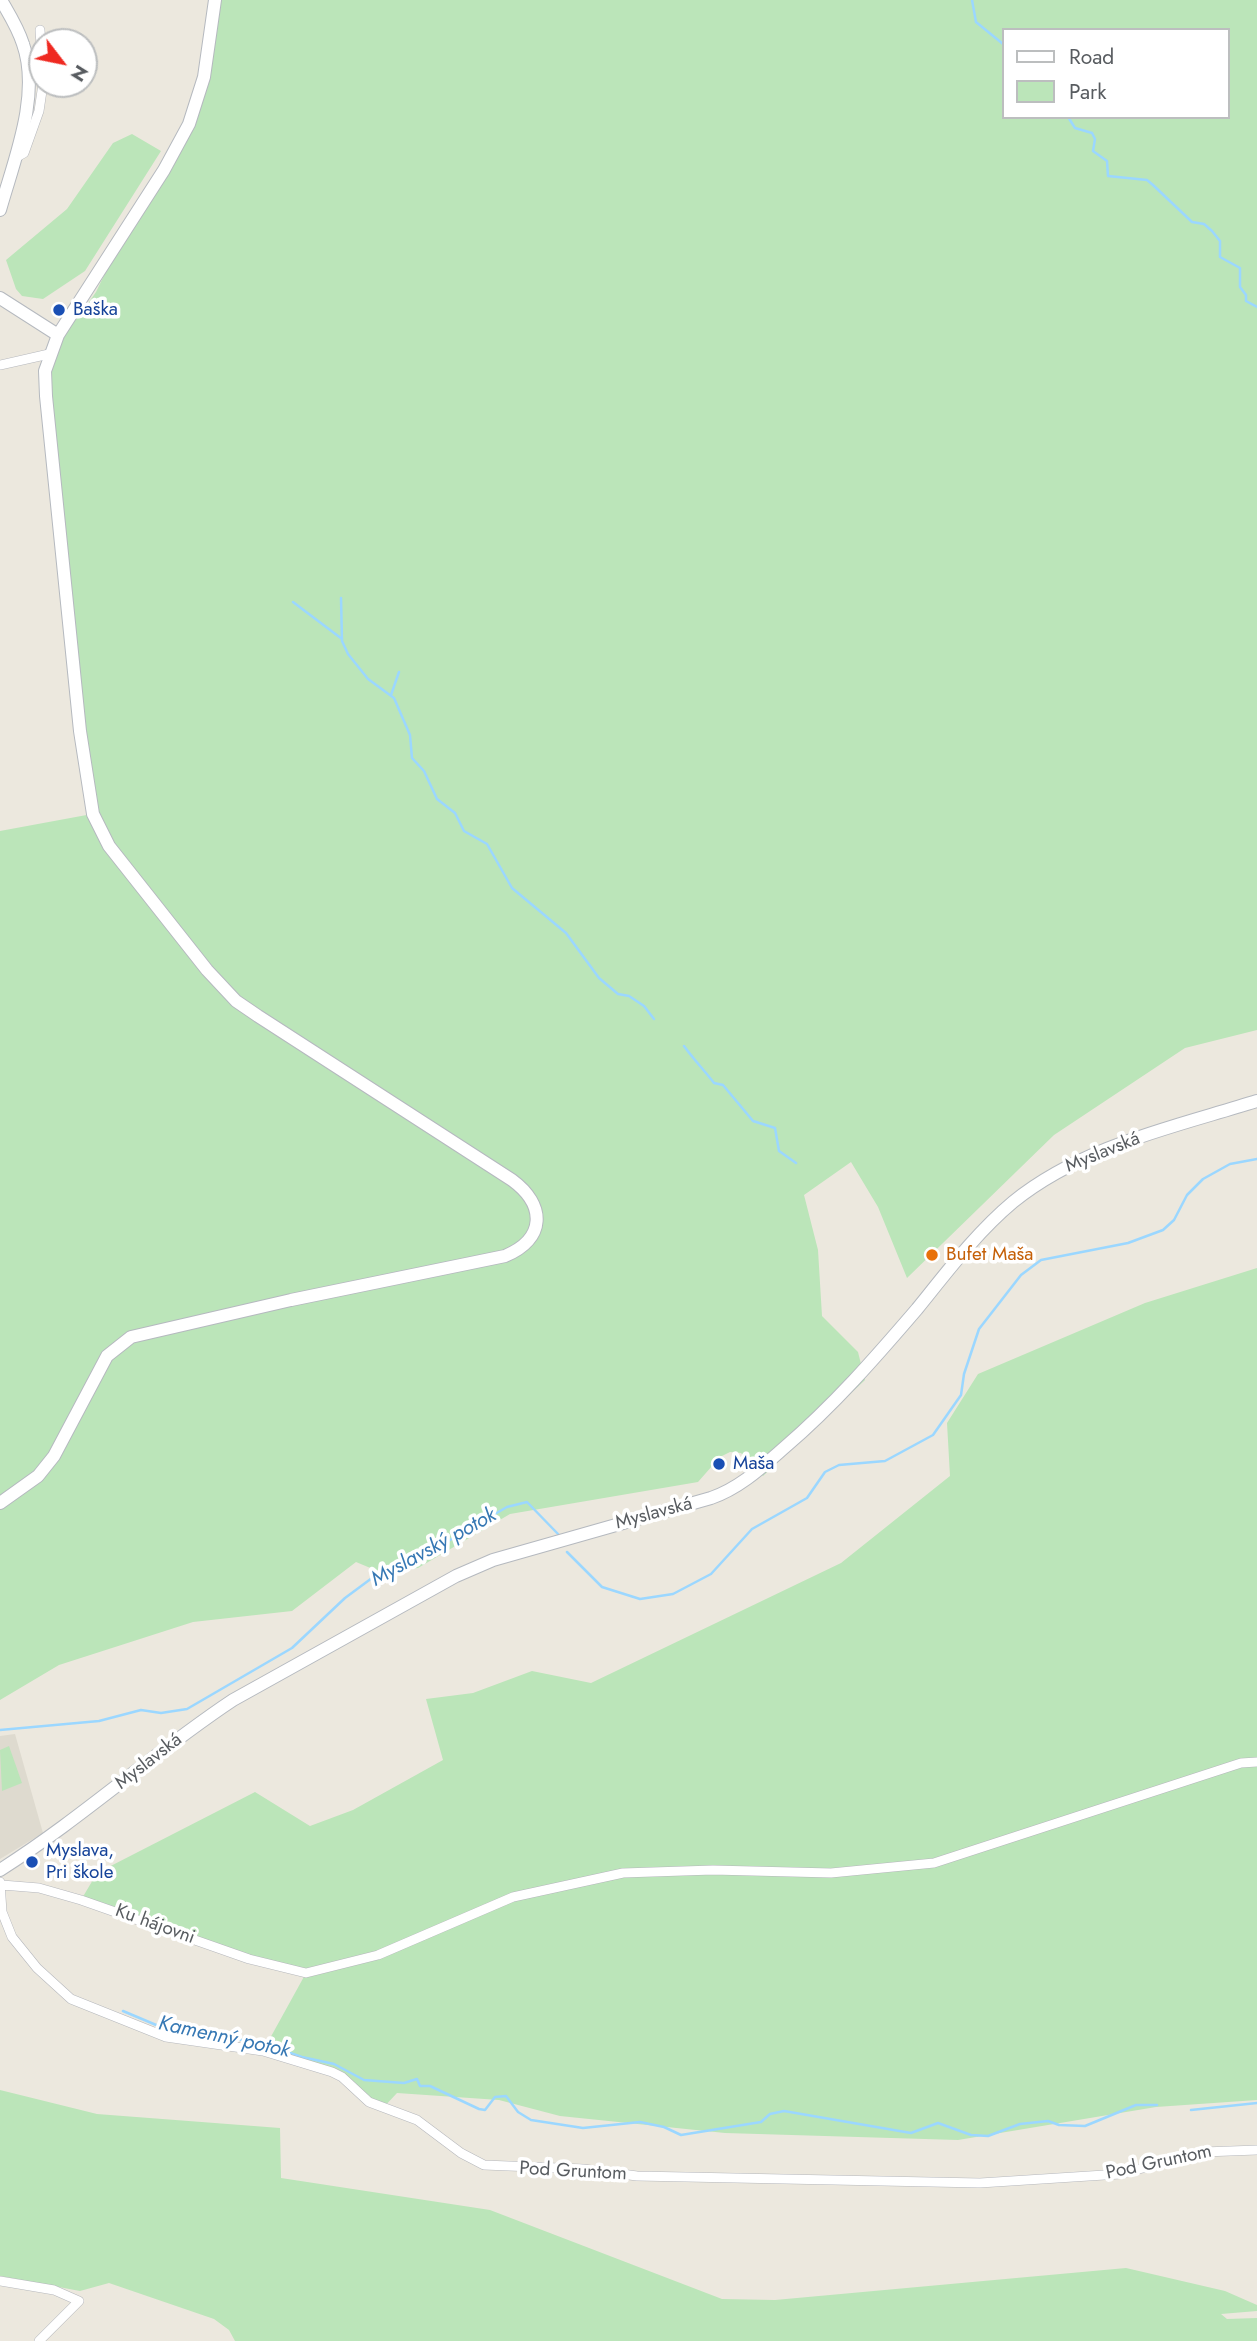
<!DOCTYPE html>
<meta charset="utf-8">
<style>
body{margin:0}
#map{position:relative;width:1257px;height:2341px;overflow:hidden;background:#ece8de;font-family:Jost,sans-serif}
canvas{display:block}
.legend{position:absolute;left:1002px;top:28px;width:228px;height:91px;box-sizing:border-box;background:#fff;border:2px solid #bcbebf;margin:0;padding:9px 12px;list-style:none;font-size:21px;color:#585c60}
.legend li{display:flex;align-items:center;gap:14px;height:35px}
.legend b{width:35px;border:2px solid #bcbebf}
.north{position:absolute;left:28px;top:28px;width:70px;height:70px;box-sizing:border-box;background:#fff;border:2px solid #bcbebf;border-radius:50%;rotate:122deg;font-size:19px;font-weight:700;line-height:28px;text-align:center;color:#585c60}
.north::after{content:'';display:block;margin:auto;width:24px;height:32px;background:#ef2921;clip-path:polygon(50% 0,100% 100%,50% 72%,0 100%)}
</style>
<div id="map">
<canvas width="1257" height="2341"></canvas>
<ul class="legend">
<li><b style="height:9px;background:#fff"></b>Road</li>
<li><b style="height:19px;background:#bbe5b9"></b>Park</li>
</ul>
<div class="north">N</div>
</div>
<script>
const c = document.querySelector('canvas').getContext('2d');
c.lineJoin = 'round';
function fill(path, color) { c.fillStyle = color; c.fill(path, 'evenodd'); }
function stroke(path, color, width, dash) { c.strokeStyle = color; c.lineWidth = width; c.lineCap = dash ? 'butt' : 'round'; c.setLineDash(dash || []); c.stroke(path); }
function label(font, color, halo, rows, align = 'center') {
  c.font = font + ' Jost,sans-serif'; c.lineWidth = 7; c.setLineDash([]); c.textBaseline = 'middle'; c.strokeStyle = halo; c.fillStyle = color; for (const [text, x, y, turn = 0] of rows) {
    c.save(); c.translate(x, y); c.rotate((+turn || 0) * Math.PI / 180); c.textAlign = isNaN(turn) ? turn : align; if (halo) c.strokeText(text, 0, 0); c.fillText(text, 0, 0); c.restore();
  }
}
fill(new Path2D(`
 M15,1734L43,1833L0,1859V1736Z`), '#dedacf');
fill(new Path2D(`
 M215,0H1257V1030L1185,1048L1054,1135L907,1278L878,1207L851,1162L804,1195L818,1250L822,1316L858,1352L865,1380L763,1476L741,1453L730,1452L720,1457L698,1482L510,1514L418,1568L380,1572L356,1562L292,1611L193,1622L59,1665L0,1700V831L92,814L45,371L58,335L80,315L96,292L130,222L189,124ZM1003,30H1227V117H1003Z
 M132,134L161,151L85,271L43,299L22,296L16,289L6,260L67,209L113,143Z
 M1257,1268V2100L1156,2107L958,2140L725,2133L560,2116L499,2100L397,2093L382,2109L337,2074L263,2051L306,1973L264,1964L81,1900L97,1873L255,1792L310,1826L353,1810L443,1760L426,1699L473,1693L532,1671L591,1683L841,1563L950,1476L947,1423L978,1374L1145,1303Z
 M9,1746L22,1783L2,1791L0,1750Z
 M0,2090L97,2114L280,2128L281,2178L490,2210L722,2299L775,2300L1126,2268L1225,2291L1257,2305V2311L1221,2314L1227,2319L1257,2318V2341H235L229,2330L214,2319L109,2283L80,2291L0,2276Z`), '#bbe5b9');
stroke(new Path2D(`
 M972,0L976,22L1003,44
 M1068,117L1075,128L1092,133L1095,139L1093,151L1107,161L1108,176L1147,180L1153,185L1192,222L1204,224L1212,231L1220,241V257L1240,268V287L1246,295V301L1257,307
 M341,598L342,641L348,654L368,679L394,698L410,735L412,758L424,771L437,799L455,813L464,831L487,844L512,888L566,933L599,978L618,994L629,996L644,1006L654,1019
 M293,602L342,639
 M391,695L399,672
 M684,1046C694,1060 705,1071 714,1083L723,1085L753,1121L775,1128L779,1151L796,1163
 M567,1552L602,1587L640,1599L673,1594L711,1574L752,1529L807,1498L825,1472L839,1465L885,1461L933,1435L961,1395L964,1374L979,1329L1021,1275L1041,1260L1128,1243L1163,1230L1174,1220L1187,1195L1203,1179L1230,1164L1257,1159
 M0,1730L99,1721L141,1710L161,1713L187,1709L292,1648L345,1598L372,1578L398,1570L507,1507L527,1502L558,1534
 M123,2011L168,2030H186L264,2044L302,2057L334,2064L364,2080L404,2083L417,2079L420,2086H430L479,2109L485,2110L495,2097L506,2096L518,2112L531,2120L583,2128L640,2122L664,2127L681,2135L761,2122L770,2114L784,2111L911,2133L938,2123L971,2135L988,2136L1020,2124L1048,2121L1059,2125L1085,2126L1136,2105H1157
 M1191,2110L1257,2103`), '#9bd7ff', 2.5);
const street = new Path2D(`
 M40,30L42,61
 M15,158L24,153L39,111L43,84
 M0,365L49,354
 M0,1882L2,1912L12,1937L37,1968L71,1999L166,2037L263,2051L332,2072L342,2077L369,2102L417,2120L461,2153L484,2165L583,2169L637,2176L980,2183L1120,2174L1204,2152L1257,2150
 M2,1885L39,1888L81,1900L249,1959L306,1973L378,1955L513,1897L623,1873L713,1870L831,1873L934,1863L1241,1763L1257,1762
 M0,2281L54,2290L79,2301L39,2341`);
const secondary = new Path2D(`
 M0,210C14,160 41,95 23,44C18,28 9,14 1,0
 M0,298L58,335
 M0,1503L38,1476L54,1456L107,1356L131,1337L291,1300L505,1256C546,1239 546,1205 512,1180L258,1016L236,1001L207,970L109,846L93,814L80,731L46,396L45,371L58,335L164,170L189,124L204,77L215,0
 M0,1870C82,1818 153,1753 233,1700L456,1576L493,1560L711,1498C740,1488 762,1467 785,1447C834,1405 875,1358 917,1309C947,1272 976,1233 1013,1202C1082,1146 1174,1127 1257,1101`);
stroke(street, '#b5b7bc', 10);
stroke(secondary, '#b5b9bf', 14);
stroke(street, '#fff', 9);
stroke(secondary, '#fff', 12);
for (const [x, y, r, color] of [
 [59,310,7,"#1a4fb4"],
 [932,1255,7,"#e8710a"],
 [719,1464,7,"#1a4fb4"],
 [32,1862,7,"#1a4fb4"]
]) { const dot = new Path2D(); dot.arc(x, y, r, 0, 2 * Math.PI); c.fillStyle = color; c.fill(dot); stroke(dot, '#fff', 2.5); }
label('19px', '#164399', '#fff', [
 ["Baška",73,310],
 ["Maša",733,1464],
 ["Myslava,",46,1851],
 ["Pri škole",46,1873]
], 'left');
label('19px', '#585c60', '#fff', [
 ["Myslavská",1103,1153,-22],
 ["Myslavská",654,1514,-15],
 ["Myslavská",149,1762,-38],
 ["Ku hájovni",155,1925,20],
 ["Pod Gruntom",1159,2163,-12],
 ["Pod Gruntom",573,2172,3]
]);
label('19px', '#c56008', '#fff', [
 ["Bufet Maša",946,1255]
], 'left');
label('italic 21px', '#3678b4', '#fff', [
 ["Myslavský potok",434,1548,-29],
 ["Kamenný potok",224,2038,12]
]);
</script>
